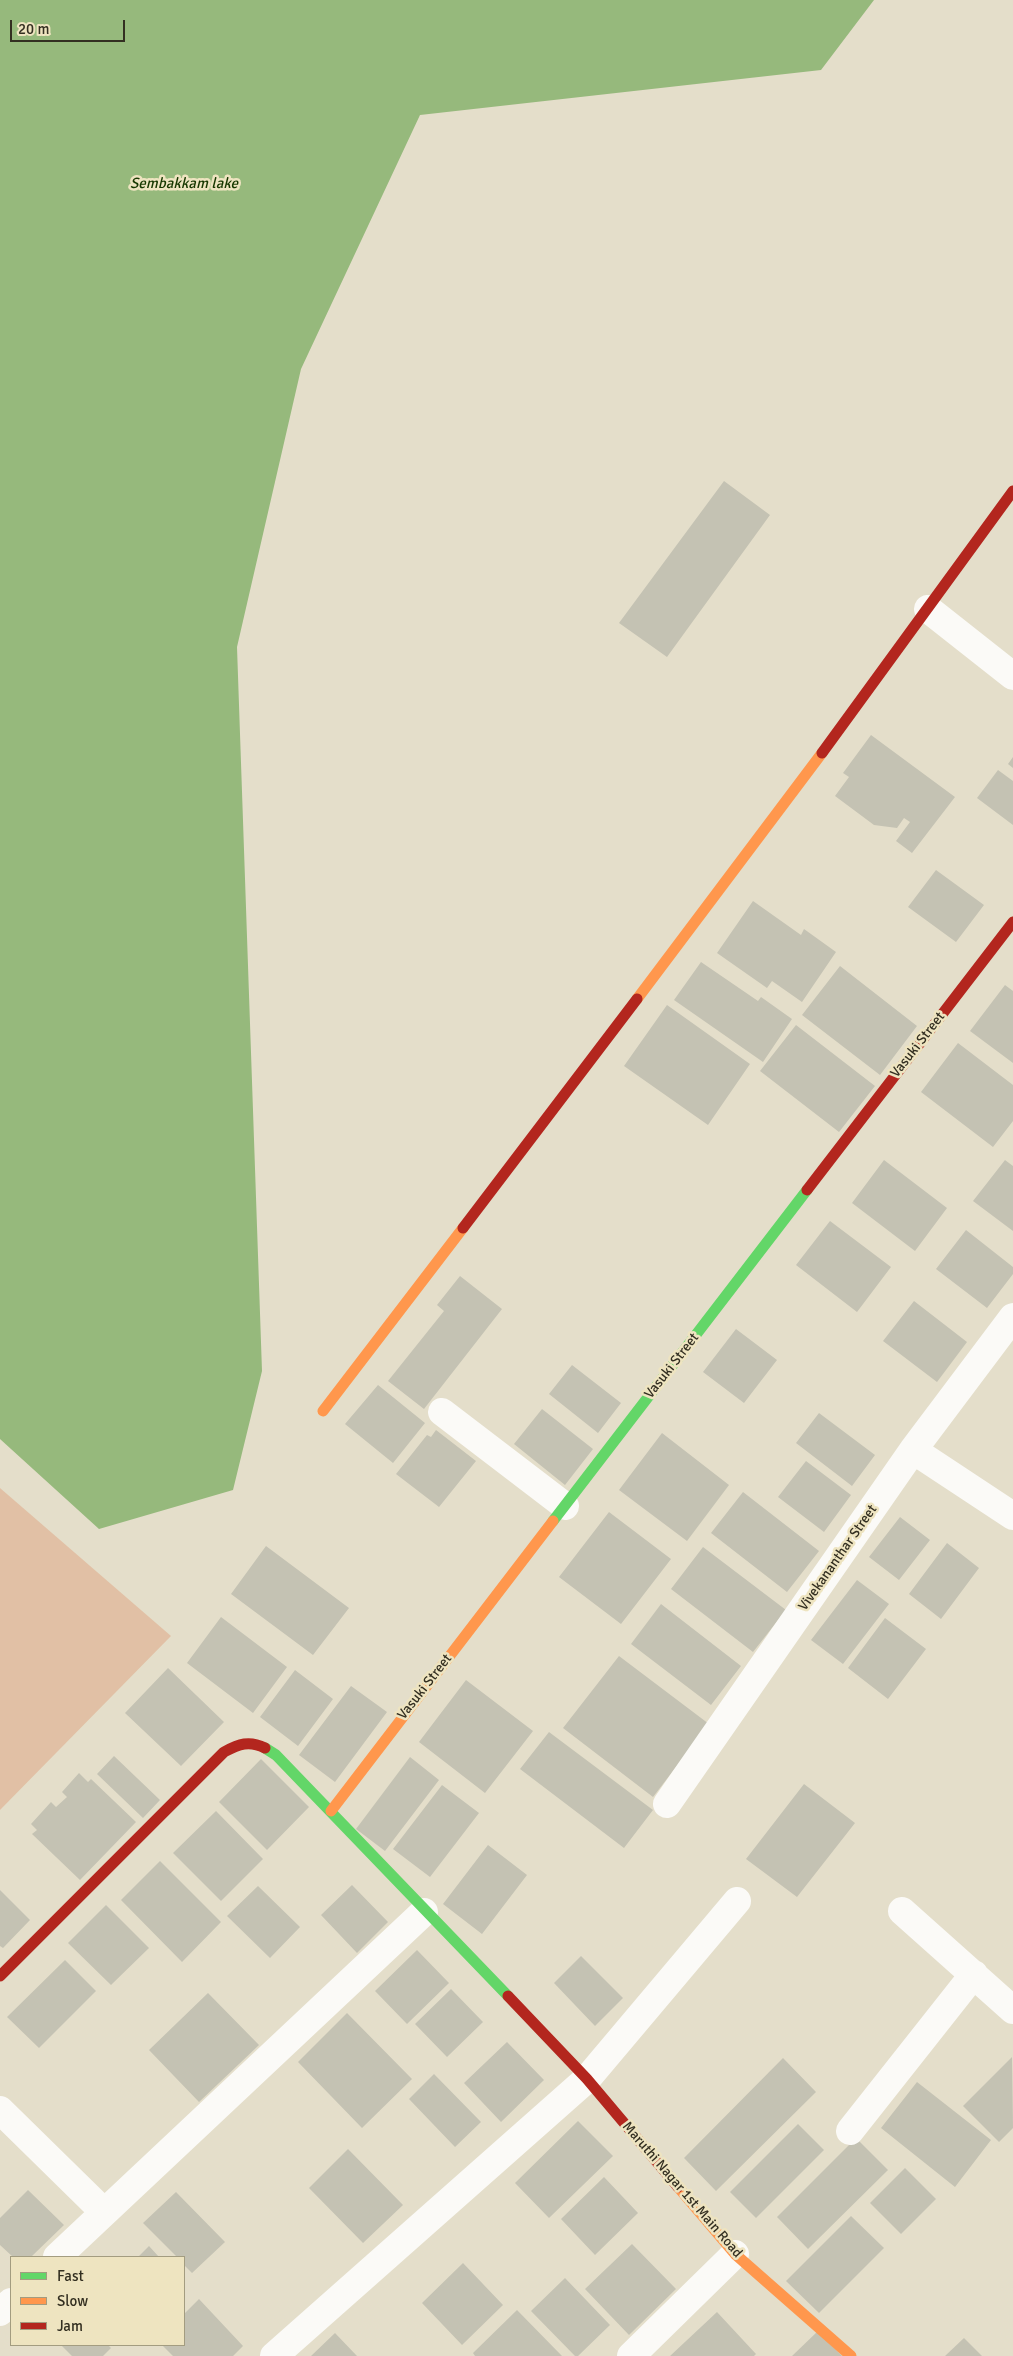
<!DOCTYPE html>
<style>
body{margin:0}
#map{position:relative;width:1013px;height:2356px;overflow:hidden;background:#e4deca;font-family:Signika,sans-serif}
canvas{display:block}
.legend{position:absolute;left:10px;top:2256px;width:175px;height:90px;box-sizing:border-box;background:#eee4c0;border:1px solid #a39c80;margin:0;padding:6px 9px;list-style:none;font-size:15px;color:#332f21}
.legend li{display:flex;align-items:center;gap:10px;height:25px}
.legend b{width:25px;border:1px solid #a39c80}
.scale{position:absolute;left:10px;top:20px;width:115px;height:22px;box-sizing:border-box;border:2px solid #332f21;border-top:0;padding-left:6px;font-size:15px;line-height:18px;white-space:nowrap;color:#332f21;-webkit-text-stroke:4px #eee4c0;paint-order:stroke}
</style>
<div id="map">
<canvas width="1013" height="2356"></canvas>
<ul class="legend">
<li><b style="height:6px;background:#63d668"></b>Fast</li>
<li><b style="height:6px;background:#ff974d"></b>Slow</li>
<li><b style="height:6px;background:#b3261e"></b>Jam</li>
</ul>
<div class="scale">20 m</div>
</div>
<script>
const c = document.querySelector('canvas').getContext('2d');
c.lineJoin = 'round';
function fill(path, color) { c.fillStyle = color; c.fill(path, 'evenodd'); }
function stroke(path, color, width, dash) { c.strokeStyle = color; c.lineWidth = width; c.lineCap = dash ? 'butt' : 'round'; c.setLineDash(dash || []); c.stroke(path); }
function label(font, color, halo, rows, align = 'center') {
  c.font = font + ' Signika,sans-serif'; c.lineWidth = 5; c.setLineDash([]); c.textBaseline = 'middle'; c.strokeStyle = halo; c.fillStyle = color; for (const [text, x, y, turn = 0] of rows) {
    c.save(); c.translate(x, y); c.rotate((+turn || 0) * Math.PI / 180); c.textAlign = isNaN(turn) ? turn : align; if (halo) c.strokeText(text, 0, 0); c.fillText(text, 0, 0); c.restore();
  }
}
fill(new Path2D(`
 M0,1488L171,1636L0,1810Z`), '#e1c0a5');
fill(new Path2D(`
 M0,0H874L821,70L420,115L301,369L237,647L262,1371L233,1490L99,1529L0,1439Z`), '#96b97c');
fill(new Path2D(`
 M724,481L770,515L667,657L619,623Z
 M871,735L955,797L912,853L896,841L910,822L904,818L897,828L874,825L835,796L849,777L843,773Z
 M1013,757V768L1008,764Z
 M998,770L1013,781V825L977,798Z
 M936,870L984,905L956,942L908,907Z
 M753,901L801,935L804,929L836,952L802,1002L772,981L767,988L717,953Z
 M701,962L758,1001L761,997L792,1019L763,1062L674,1000Z
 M840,966L917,1026L880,1075L802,1015Z
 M1005,985L1013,991V1063L970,1031Z
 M667,1005L750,1064L708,1125L624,1066Z
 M796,1025L875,1086L839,1132L760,1071Z
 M958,1043L1013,1085V1121L993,1147L921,1092Z
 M884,1160L947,1208L915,1251L852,1203Z
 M1005,1160L1013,1166V1231L973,1201Z
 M830,1221L891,1267L857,1312L796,1265Z
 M966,1230L1013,1267V1274L987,1308L936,1269Z
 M460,1276L502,1309L424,1409L388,1381L444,1311L437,1305Z
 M914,1301L967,1342L937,1382L883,1341Z
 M736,1329L777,1360L744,1403L703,1372Z
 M572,1365L621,1403L598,1433L549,1394Z
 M378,1385L425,1423L393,1463L345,1424Z
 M542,1409L593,1449L565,1485L514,1444Z
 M819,1413L875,1455L852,1486L796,1443Z
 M436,1430L476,1461L439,1507L396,1474L427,1435L431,1437Z
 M662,1433L729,1485L687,1541L619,1490Z
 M806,1461L851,1495L824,1532L778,1497Z
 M743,1492L819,1551L787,1592L711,1533Z
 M609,1512L671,1559L621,1624L559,1577Z
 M900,1517L930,1540L899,1580L869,1557Z
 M947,1543L979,1568L941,1619L909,1594Z
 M266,1546L349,1608L313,1655L231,1594Z
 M703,1547L786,1610L753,1652L671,1589Z
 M857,1580L889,1604L843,1664L811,1640Z
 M661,1604L741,1666L711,1705L631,1644Z
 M221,1617L287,1667L253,1713L187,1663Z
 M885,1618L926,1649L888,1699L848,1668Z
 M619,1656L709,1724L653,1797L563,1728Z
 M168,1668L224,1722L181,1766L125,1713Z
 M295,1670L333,1699L298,1746L260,1717Z
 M466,1680L533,1731L485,1793L419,1742Z
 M351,1686L387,1712L335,1782L299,1755Z
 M549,1732L653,1810L624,1848L520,1769Z
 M114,1756L160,1800L143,1818L97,1774Z
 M410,1757L439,1780L385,1851L356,1829Z
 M261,1759L309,1807L267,1850L219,1802Z
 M79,1773L88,1782L91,1779L136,1822L80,1880L32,1834L37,1830L31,1824L51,1802L56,1807L67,1797L62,1792Z
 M804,1784L855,1823L797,1897L746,1859Z
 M442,1785L479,1813L430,1877L393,1849Z
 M216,1811L263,1859L221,1901L173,1853Z
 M488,1845L527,1875L482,1934L443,1904Z
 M160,1861L221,1922L182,1962L121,1900Z
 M352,1885L388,1922L357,1953L321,1915Z
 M258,1886L300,1927L270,1958L227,1916Z
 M0,1890L30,1920L3,1948L0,1946Z
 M106,1905L149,1948L111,1985L68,1943Z
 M417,1950L449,1983L407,2024L375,1991Z
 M581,1956L623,1998L595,2026L554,1983Z
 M65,1960L96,1991L39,2048L7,2017Z
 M451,1989L483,2022L447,2057L415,2024Z
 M208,1993L259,2045L199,2102L149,2050Z
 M347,2013L412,2079L362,2128L298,2062Z
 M507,2042L544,2080L501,2122L464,2083Z
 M1012,2057L1013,2128L999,2142L963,2106Z
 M783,2058L816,2092L716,2191L684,2158Z
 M434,2074L481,2122L455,2147L409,2099Z
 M917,2082L991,2140L955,2187L881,2128Z
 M578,2121L613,2156L549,2218L515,2183Z
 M798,2124L824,2150L756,2218L730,2192Z
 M856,2138L888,2170L808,2249L777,2217Z
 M348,2149L403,2205L363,2243L309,2188Z
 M905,2168L936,2199L901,2234L870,2203Z
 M604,2177L638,2213L595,2255L561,2219Z
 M28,2190L64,2225L31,2257H13L0,2245V2218Z
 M176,2192L225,2242L192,2273L184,2265V2257H177L143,2223Z
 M851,2216L884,2248L819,2313L786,2281Z
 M632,2244L676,2289L629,2335L585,2289Z
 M149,2246L159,2257H138Z
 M463,2263L503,2305L462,2345L422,2303Z
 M565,2278L610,2325L578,2356H575L531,2311Z
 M199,2299L243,2346L233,2356H173L162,2345H184V2314Z
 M517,2310L562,2356H475L473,2353Z
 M717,2312L756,2354L754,2356H670Z
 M818,2331L842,2356H792Z
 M335,2333L357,2356H311Z
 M964,2338L982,2356H945Z
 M61,2345H108L111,2348L103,2356H72Z`), '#c4c2b3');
stroke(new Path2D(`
 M928,609L1013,676
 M442,1412L565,1506
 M913,1450L1013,1516
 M667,1804L913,1450L1013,1317
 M902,1911L1013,2010
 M0,2110L104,2212
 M850,2131L974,1974
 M57,2257L424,1912
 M0,2312L11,2302
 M274,2356L587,2079L737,1901
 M631,2356L735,2254`), '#fbfaf7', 28);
stroke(new Path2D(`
 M553,1521L807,1190
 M265,1748L276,1755L508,1996`), '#63d668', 11);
stroke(new Path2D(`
 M637,999L822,753
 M323,1411L463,1228
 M331,1811L553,1521
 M678,2187L735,2254L851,2356`), '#ff974d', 11);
stroke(new Path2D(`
 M822,753L1013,491
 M807,1190L1013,922
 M463,1228L637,999
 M0,1976L224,1752C239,1744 249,1740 265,1748
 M508,1996L587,2079L678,2187`), '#b3261e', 11);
label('14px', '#332f21', '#eee4c0', [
 ["Vasuki Street",918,1045,-52],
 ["Vasuki Street",672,1366,-52],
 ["Vivekananthar Street",838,1558,-55],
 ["Vasuki Street",425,1687,-52],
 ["Maruthi Nagar 1st Main Road",682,2190,49]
]);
label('italic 15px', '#173800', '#eee4c0', [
 ["Sembakkam lake",184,184]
]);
</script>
